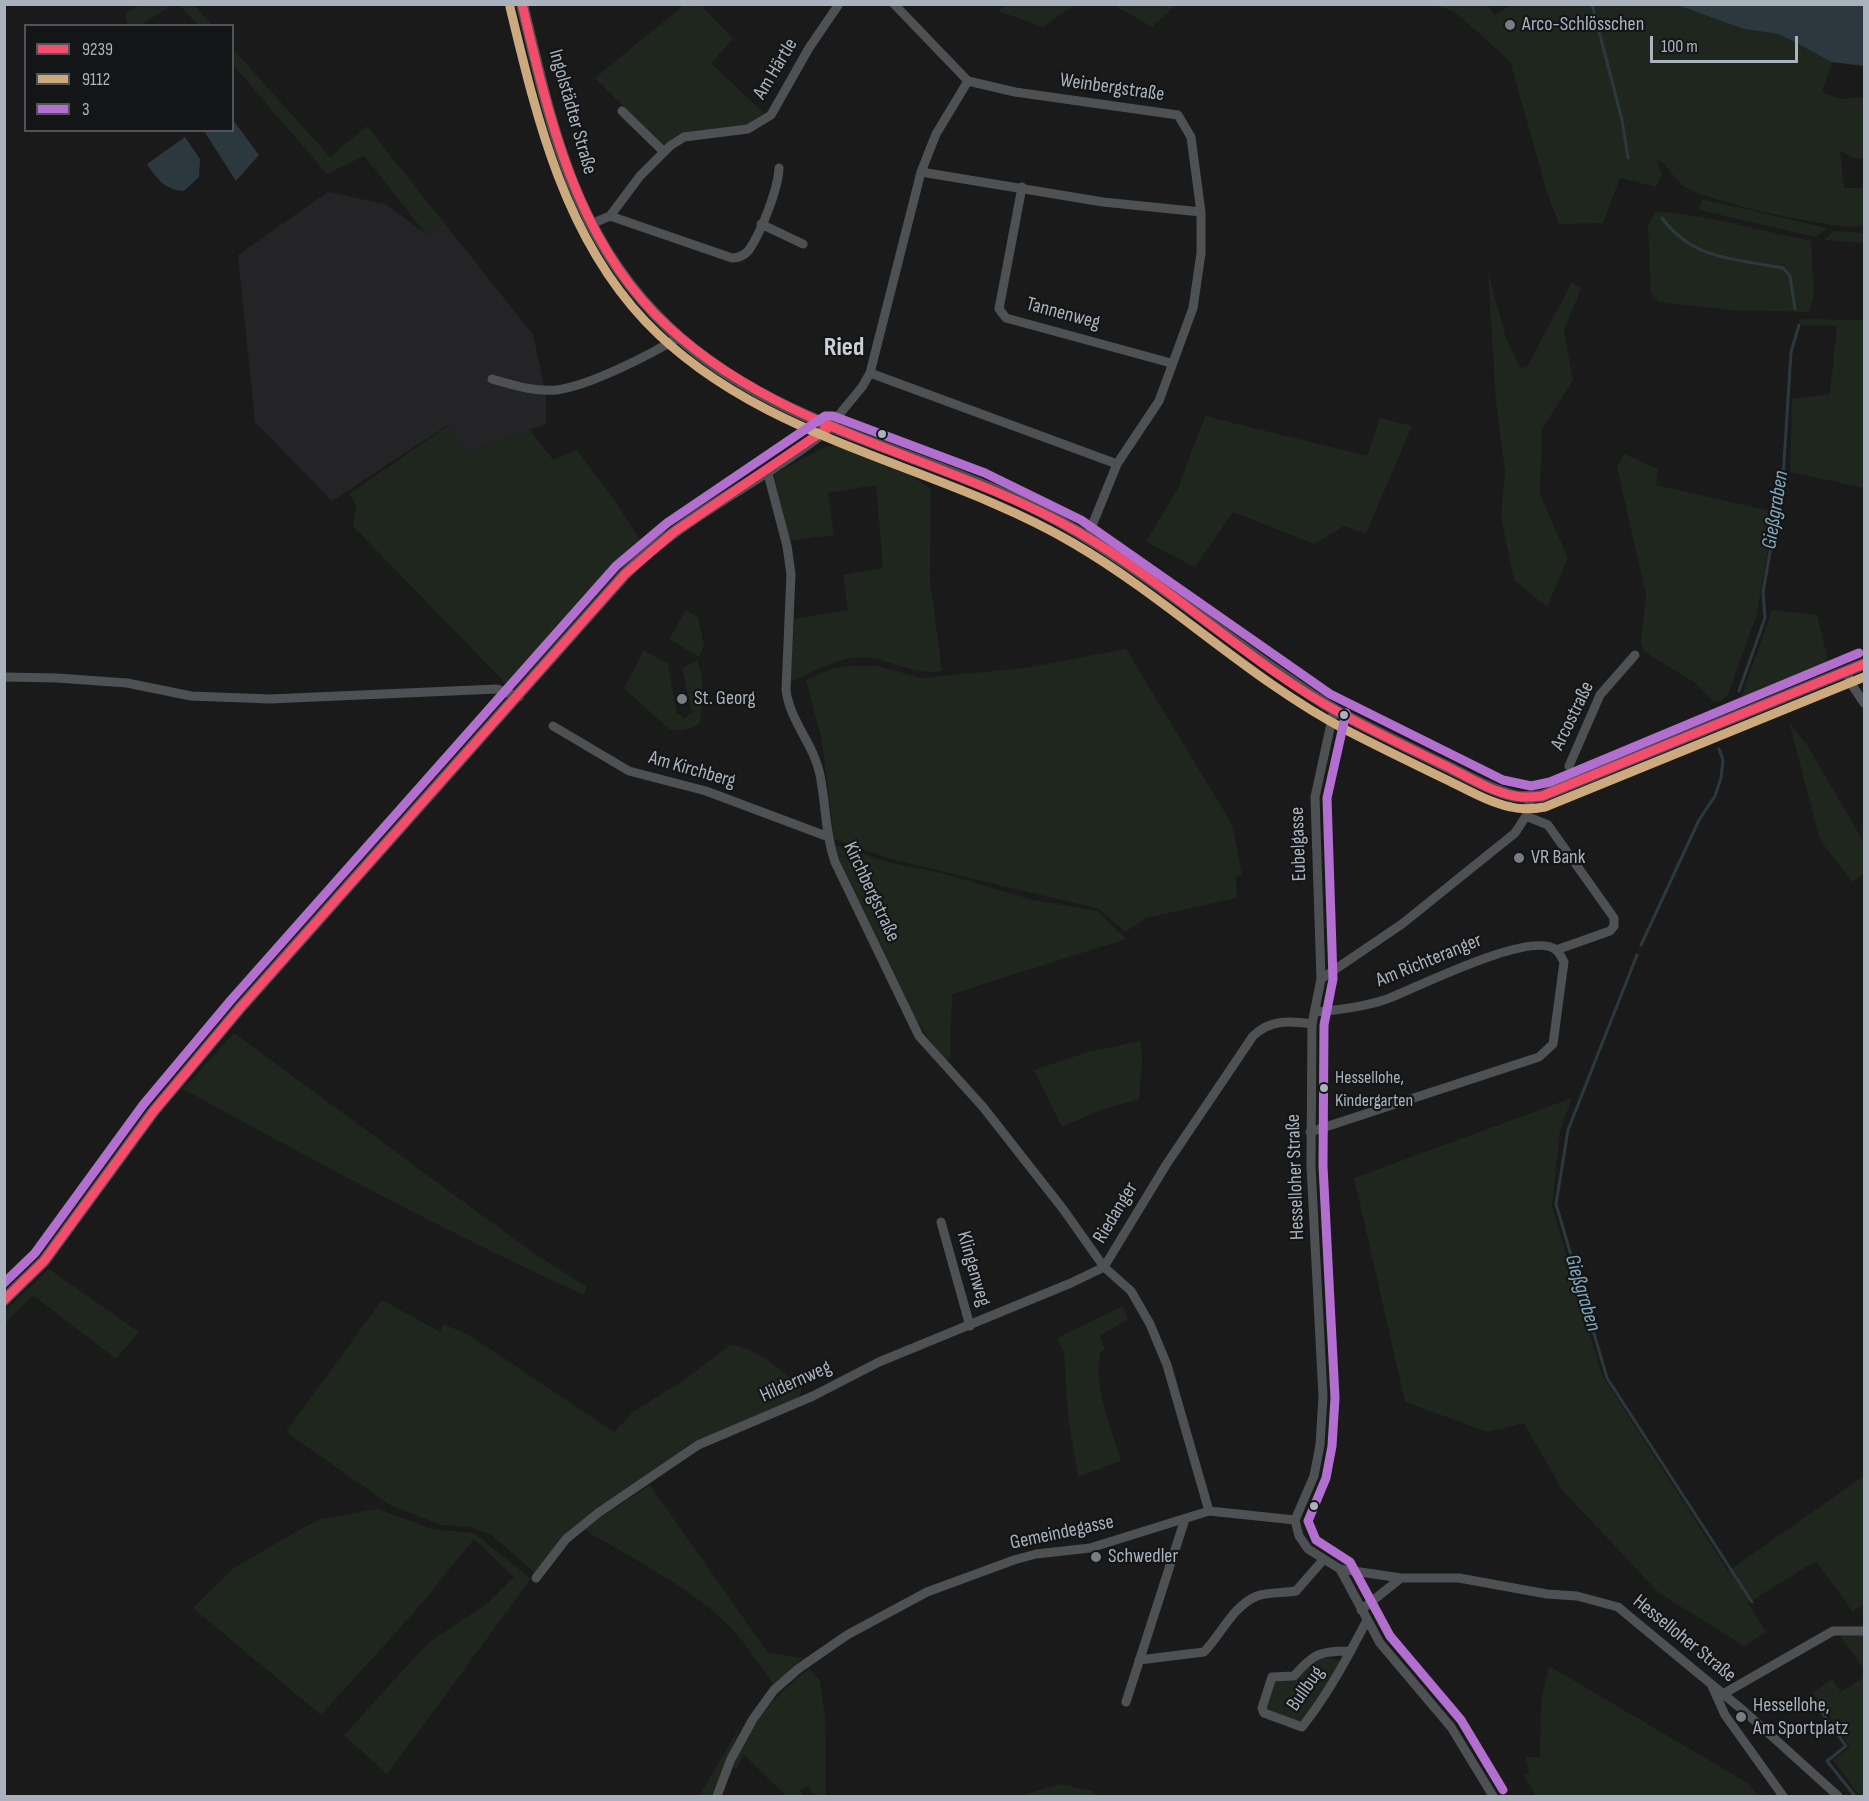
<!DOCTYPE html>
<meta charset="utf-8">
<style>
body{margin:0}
#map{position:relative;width:1869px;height:1801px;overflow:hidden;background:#1a1a1b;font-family:"Sofia Sans Condensed",sans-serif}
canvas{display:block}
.frame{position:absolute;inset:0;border:6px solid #aab3bd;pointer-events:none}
.legend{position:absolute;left:24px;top:24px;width:210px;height:108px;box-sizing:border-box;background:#141517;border:2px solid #505459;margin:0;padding:8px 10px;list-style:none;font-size:18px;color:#aab3bd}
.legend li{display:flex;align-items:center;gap:12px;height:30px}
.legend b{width:30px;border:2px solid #505459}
.scale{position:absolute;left:1650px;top:36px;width:148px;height:27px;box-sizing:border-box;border:3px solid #aab3bd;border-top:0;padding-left:8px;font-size:18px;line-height:21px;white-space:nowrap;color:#aab3bd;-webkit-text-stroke:4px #141517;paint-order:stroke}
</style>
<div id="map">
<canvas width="1869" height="1801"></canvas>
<div class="frame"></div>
<ul class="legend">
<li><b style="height:8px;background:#f44d6c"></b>9239</li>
<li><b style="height:8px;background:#cdaa7d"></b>9112</li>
<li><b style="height:8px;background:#b36fd0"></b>3</li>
</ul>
<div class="scale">100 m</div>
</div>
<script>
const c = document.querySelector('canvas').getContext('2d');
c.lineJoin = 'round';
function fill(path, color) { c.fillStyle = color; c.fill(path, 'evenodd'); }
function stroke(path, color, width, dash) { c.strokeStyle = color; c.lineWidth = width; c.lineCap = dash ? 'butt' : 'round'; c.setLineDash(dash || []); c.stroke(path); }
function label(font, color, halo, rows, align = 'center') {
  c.font = font + ' "Sofia Sans Condensed",sans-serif'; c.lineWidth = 4.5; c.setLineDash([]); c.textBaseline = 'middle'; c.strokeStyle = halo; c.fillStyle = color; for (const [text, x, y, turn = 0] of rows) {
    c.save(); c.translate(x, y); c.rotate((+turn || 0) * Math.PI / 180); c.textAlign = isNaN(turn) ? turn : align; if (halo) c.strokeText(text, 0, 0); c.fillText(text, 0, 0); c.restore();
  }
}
fill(new Path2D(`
 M328,192L385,204L426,234L445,224L533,335L546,394V424L469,452L448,425L332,501L255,422L238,255Z`), '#242427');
fill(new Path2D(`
 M141,5V4L172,5L141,25H128L125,13Z
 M179,5H194L212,25H198Z
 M684,5H701L733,39L711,63L764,113L751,124L663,146L595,78Z
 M1006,5V4L1074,5L1043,27L998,11Z
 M1114,5H1172L1174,7L1152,27Z
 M1436,5H1488L1494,15L1511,5H1677L1744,29L1779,34L1832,62L1822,92L1841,99L1864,97V158H1853L1840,151L1844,188H1864V226C1840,232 1706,201 1685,187C1674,179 1669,166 1656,158L1662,174L1656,187L1620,178L1603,223L1559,224L1547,192L1510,61L1455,12Z
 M232,48L330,157L367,126L445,224L426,234L364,156L327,174L233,65Z
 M1702,199L1827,228L1816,237L1699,210Z
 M1656,211L1703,217L1811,241L1814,295L1809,312L1732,310L1658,302L1651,293L1648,225Z
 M1834,231L1864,233V243L1824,240Z
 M1488,273L1506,338L1520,368L1527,367L1572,282L1581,289L1564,330L1573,380L1542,429L1540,494L1568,558L1547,607L1514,580L1501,517L1505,470L1496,403Z
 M1799,319L1864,320V488L1790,472L1792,399L1830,394L1837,326L1801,325Z
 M1205,416L1367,456L1380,418L1412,426L1366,534L1344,526L1314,544L1233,512L1195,567L1146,542L1178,488Z
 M449,425L469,452L530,430L553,460L577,450L615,501L645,548L614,576L579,618L519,684L508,686L353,526L356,505L349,494Z
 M840,444L890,462L931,489L930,580L942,671C911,677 882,653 851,658C830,662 809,674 790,682L794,619L848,610L843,575L883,568L876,485L828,493L834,535L788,541L774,474L823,448Z
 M1624,454L1658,469L1656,485L1775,512L1756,617L1728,694L1721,701L1714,702L1694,682L1645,652L1641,642L1646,595L1617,467Z
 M686,610L698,617L704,646L699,657L669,639Z
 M1772,610L1817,615L1829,664L1741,698Z
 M1126,649L1232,824L1242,874L1236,876L1237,898L1146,918L1125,932L1099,909L891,859L834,839L822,741L806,680L834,668L852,666H878L921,678L1025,668Z
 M644,650L668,664L677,715H682L683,719L692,713L682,669L697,660C705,680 702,701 700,723C691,730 680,732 669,729L624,688Z
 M1789,722L1809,748L1864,843V874L1852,882L1820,840Z
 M831,844L888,862L942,873L1033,900L1098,911L1126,939L952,994L950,1058L944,1060L914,1017Z
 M234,1033L532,1252L587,1287L584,1295C447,1233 315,1161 183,1089Z
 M1140,1041L1142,1060L1139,1099L1101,1110L1062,1127L1034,1070L1088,1052Z
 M1572,1098L1560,1130L1552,1206L1602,1375L1728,1571L1864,1476V1604L1853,1612L1816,1561L1748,1603L1766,1632L1744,1646L1659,1593L1562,1490L1524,1423L1488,1432L1405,1402L1354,1178Z
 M49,1269L139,1332L116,1359L33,1295L5,1324V1311Z
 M382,1300L440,1332L443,1324L469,1335L614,1432L633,1412L687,1378L730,1345C761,1349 779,1369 802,1389L798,1399L689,1444L652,1475L594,1510L570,1530L535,1573L490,1534L470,1527L441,1525L390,1505L286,1432Z
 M1123,1306L1128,1319L1100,1336L1105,1349L1100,1353C1094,1389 1111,1427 1121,1461L1078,1477L1068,1416L1064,1352L1057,1338Z
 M650,1485L768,1653L803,1658L774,1685C758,1663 743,1638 723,1620C683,1583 629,1557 583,1529Z
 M378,1509L432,1529L474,1533L531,1579L387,1774L344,1735L428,1643L488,1603L514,1577L474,1539L417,1609L321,1715L193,1608L234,1568L299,1530L320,1519Z
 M1849,1626H1864V1670L1841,1637Z
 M1328,1658L1341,1660L1339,1666L1302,1722L1280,1716L1264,1707L1274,1681H1295L1312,1659Z
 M1549,1666L1746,1782L1759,1796H1536L1524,1776L1529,1773L1526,1757H1540L1541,1700Z
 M809,1669L820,1680L825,1716L826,1796H815L808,1786L800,1790L804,1796H786L744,1755L736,1769L733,1767C748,1727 774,1695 809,1669Z
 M1864,1677V1796H1860L1833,1760L1850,1747L1813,1693L1832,1679L1841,1692Z
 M743,1721L712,1796H699Z
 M1060,1784L1092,1791L1098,1796H1019Z`), '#1e261e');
fill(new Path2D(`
 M1677,5H1864V66L1832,62L1779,34L1744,29Z
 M233,120L259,155L236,181L204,131L232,130Z
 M185,137L200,159L199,177L184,191C165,190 157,179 147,164Z`), '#2b393e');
stroke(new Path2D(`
 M1592,4L1622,120L1628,158
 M1662,218C1694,261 1734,258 1783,268L1790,276L1795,309
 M1739,691L1765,618L1763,592L1783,478L1791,352L1799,325
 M1641,945L1699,820L1715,796L1721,778L1723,760L1719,749
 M1637,955L1568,1130L1556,1204L1607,1378L1752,1602
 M1812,1699L1846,1746L1827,1761L1855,1796`), '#2b393e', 3);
stroke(new Path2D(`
 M894,4L968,81
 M968,81L1015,92L1178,115L1191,137L1201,212V253L1193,308L1159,401L1117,464L1087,538
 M622,111L664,152
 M921,172L1103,202L1201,212
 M1022,187L999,309L1006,318L1171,363
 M610,216L732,258C739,258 744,256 749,250C761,232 778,190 779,168
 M591,224L610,216L640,176L670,146L684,137L748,129L771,115L809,48L839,4
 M761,224L803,244
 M870,373L1117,464
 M492,379C513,385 534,392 556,390C589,386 650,355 679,337
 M829,427L862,387L870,373L921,172L936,134L968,81
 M767,470L787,546L791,574L786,690C790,722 814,744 820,775C826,805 825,833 835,862L919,1036L983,1107L1063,1209L1104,1267L1131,1291L1150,1324L1167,1365L1209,1511
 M1847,671L1850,682L1864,703
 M4,677L57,678L127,683L191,696L270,699L497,689L519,697
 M1334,710L1315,797L1321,979L1312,1024L1311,1166L1323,1397L1320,1445L1314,1476L1295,1520L1299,1536L1308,1549L1340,1569L1401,1578H1459L1547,1594L1577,1596L1618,1607L1745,1712L1838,1796
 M553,726L629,771L706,791L826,836
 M1569,766L1600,695L1635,655
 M1526,816L1548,825L1614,918V926L1610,931L1556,950
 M1321,979L1402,924L1515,833L1526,816L1531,798
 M1310,1132L1539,1057L1553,1044L1564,962C1562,958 1559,952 1556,950C1532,929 1416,988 1387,999C1364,1007 1339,1010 1315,1012
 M941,1222L970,1326
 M1104,1267L1166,1165L1253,1036C1271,1019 1289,1021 1312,1024
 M1340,1569L1380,1643L1451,1727L1493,1796
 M536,1578L566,1539L598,1513L698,1445L813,1396L879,1362L1071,1283L1104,1267
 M1361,1610L1401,1578
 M1351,1651C1320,1651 1314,1653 1294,1676L1272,1677L1262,1708L1264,1713L1302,1727C1329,1693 1347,1658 1367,1620
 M1139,1660L1204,1652C1222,1633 1233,1606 1257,1596C1268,1592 1284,1593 1296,1591L1324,1559
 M1712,1686L1725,1715L1783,1796
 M1723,1694L1833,1631H1864
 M1126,1702L1185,1519
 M717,1796L731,1759L753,1719L774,1690L798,1669L847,1635L927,1592L1014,1560L1036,1554L1090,1548L1209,1511L1295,1520`), '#4e5154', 9);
stroke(new Path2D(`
 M522,4C550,119 570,225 655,314C769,435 941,449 1078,532C1148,574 1212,627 1279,673C1300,687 1320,702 1342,714C1378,733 1415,751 1452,769C1472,779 1493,791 1515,796C1524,798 1533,797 1542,796L1864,664
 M4,1300L44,1261L153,1112L240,1008L625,574C687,512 763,481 829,427`), '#4d4f52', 12);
stroke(new Path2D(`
 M522,4C548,114 574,231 655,314C770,431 940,453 1078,532C1170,585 1248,663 1342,714C1376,733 1411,749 1446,766C1468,777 1490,791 1515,796C1524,798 1533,797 1542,796L1864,664
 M4,1300L44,1261L153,1112L240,1008L625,574L674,532L829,427`), '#f44d6c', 9);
stroke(new Path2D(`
 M510,7C537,119 564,235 645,321C760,442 935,462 1073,543C1169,599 1250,680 1348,731C1381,748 1414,764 1447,780C1468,790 1488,802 1511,807C1523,810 1534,809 1545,807L1864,677`), '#cdaa7d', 9);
stroke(new Path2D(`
 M1346,713L1327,798L1333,979L1324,1025L1323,1166L1335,1398L1332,1446L1326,1478L1308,1521L1316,1540L1350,1562L1390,1636L1461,1720L1503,1790
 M4,1283L35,1253L143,1105L231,1000L616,566L667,523L825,416H833L985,473L1081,520L1330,694L1503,780L1531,786L1550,782L1859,653`), '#b36fd0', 9);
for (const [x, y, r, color] of [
 [1510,25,6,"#787d84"],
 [882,434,5,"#aab3bd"],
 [682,699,6,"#787d84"],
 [1344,715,5,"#aab3bd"],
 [1519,858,6,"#787d84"],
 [1324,1088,5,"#aab3bd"],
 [1314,1506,5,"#aab3bd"],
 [1096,1557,6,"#787d84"],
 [1741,1717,6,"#787d84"]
]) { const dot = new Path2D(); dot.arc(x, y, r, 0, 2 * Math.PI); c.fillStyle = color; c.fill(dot); stroke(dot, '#141517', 2); }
label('18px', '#aab3bd', '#141517', [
 ["Hessellohe,",1335,1078],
 ["Kindergarten",1335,1101]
], 'left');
label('20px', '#aab3bd', '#141517', [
 ["Arco-Schlösschen",1522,25],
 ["St. Georg",694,699],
 ["VR Bank",1531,858],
 ["Schwedler",1108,1557],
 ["Hessellohe,",1753,1706],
 ["Am Sportplatz",1753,1729]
], 'left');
label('20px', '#aab3bd', '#141517', [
 ["Am Härtle",776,69,-59],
 ["Weinbergstraße",1112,88,8],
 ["Ingolstädter Straße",572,112,74],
 ["Tannenweg",1063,314,15],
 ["Arcostraße",1573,716,-64],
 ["Am Kirchberg",692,770,16],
 ["Eubelgasse",1299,844,-92],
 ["Kirchbergstraße",871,892,65],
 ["Am Richteranger",1429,961,-22],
 ["Hesselloher Straße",1296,1177,-92],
 ["Riedanger",1116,1213,-59],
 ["Klingenweg",973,1269,74],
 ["Hildernweg",796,1382,-24],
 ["Gemeindegasse",1062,1533,-12],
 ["Hesselloher Straße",1684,1639,39],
 ["Bullbug",1306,1689,-55]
]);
label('italic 21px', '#7fa9ba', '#141517', [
 ["Gießgraben",1776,510,-81],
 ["Gießgraben",1582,1293,73]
]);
label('bold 26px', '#ccd1d8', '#141517', [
 ["Ried",844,348]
]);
</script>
